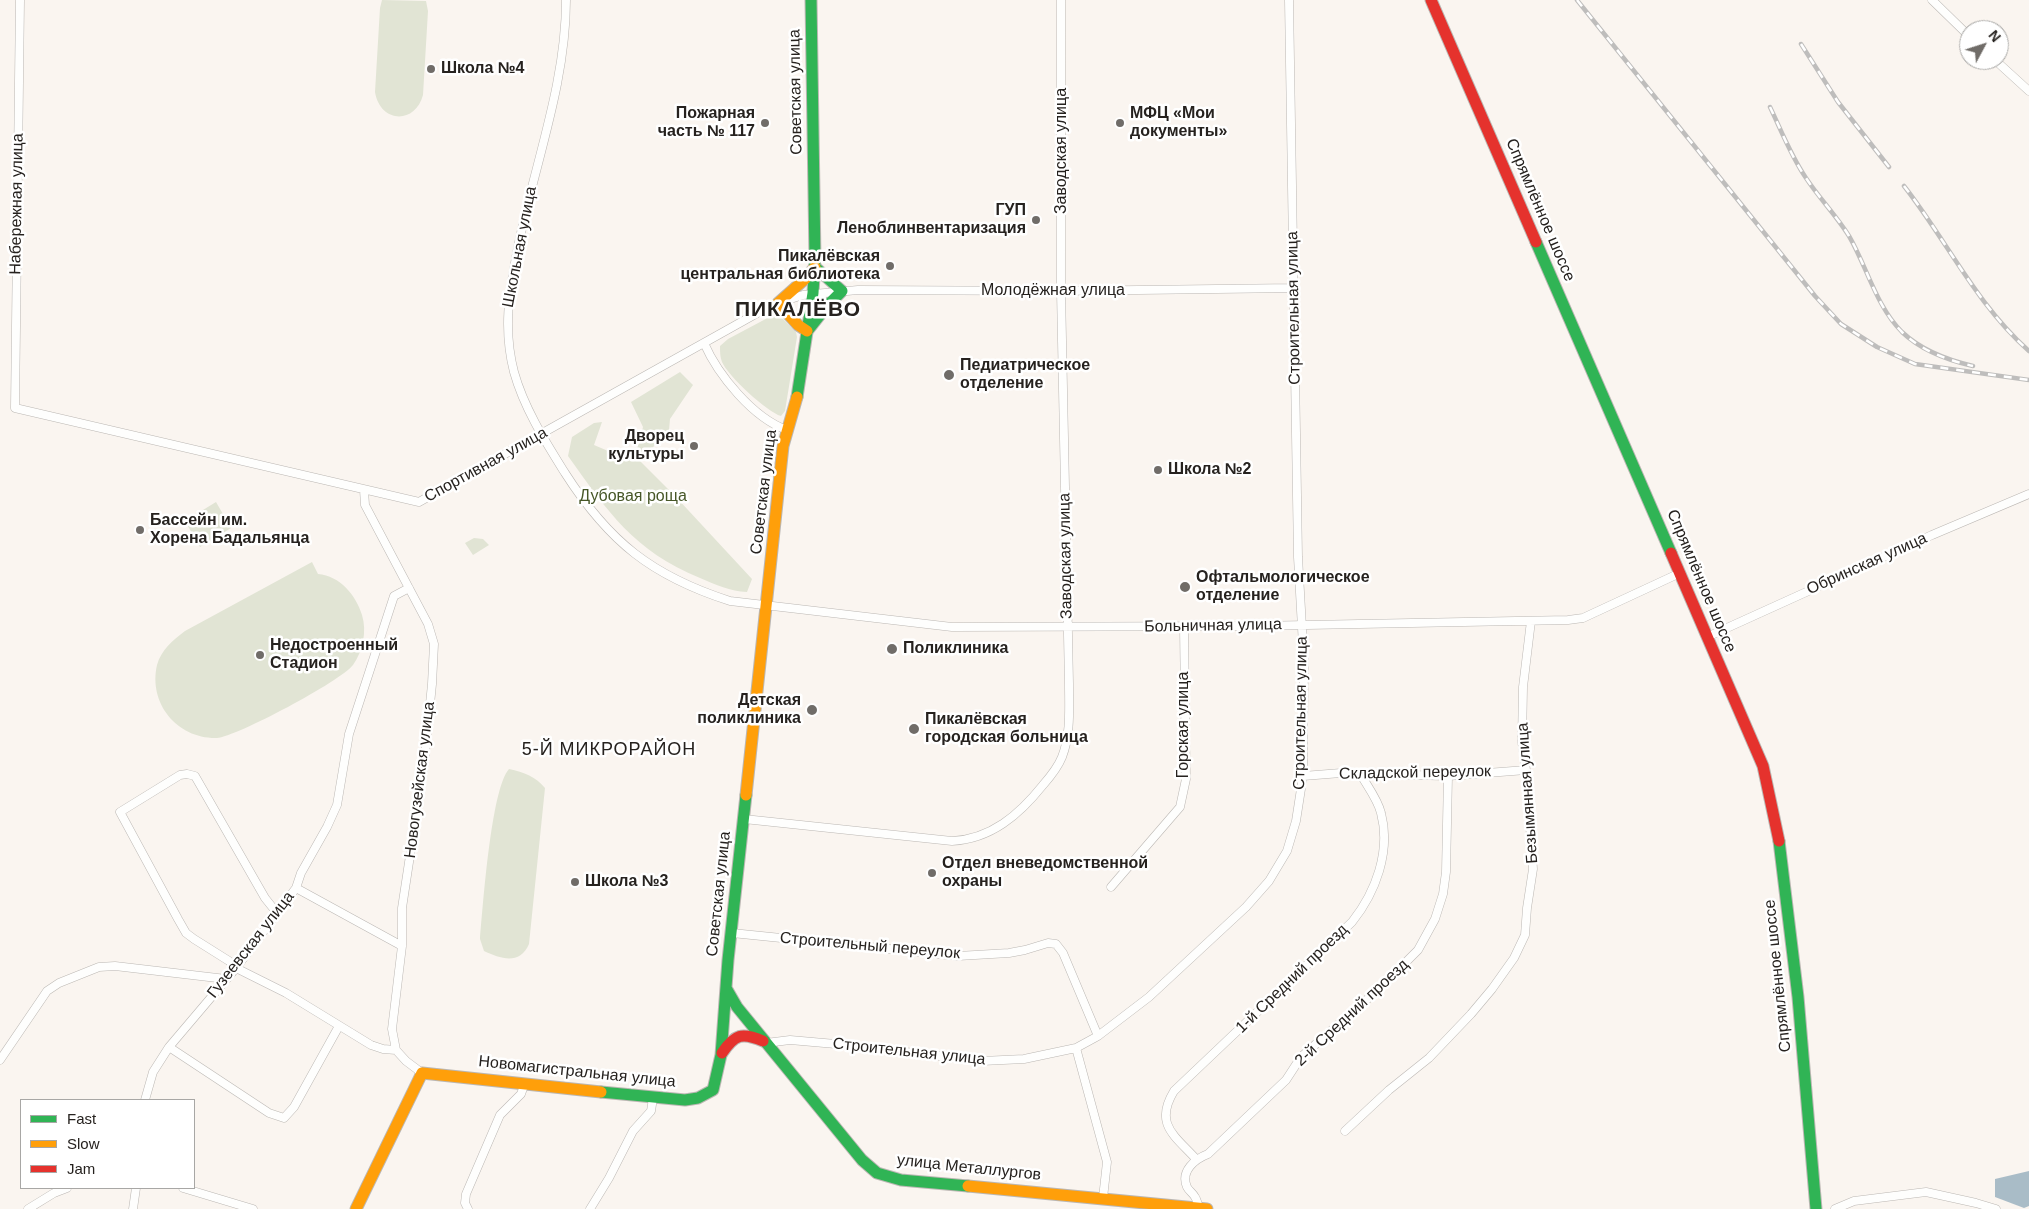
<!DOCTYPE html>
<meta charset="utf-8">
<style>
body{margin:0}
#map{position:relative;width:2029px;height:1209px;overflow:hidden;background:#faf5f0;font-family:Helvetica,sans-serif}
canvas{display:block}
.legend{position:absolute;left:20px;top:1099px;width:175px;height:90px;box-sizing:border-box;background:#fff;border:1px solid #a8a7a5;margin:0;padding:6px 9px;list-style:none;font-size:15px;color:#26221f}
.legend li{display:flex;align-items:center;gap:10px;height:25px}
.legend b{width:25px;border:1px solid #a8a7a5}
.north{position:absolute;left:1959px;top:20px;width:50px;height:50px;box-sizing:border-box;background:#fff;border:1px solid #a8a7a5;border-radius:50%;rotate:50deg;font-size:14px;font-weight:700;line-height:20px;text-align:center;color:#26221f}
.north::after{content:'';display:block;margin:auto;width:18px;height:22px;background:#706c68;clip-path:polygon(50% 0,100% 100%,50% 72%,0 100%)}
</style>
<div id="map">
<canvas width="2029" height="1209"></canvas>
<ul class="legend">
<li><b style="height:6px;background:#30b455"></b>Fast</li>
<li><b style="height:6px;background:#ff9f0a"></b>Slow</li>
<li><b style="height:6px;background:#e5322d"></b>Jam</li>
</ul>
<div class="north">N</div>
</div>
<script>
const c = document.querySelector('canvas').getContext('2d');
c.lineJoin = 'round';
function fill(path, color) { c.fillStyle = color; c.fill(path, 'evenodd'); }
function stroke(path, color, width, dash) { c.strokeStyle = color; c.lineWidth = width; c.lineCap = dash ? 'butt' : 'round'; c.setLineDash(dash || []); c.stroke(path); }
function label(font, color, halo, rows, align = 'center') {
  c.font = font + ' Helvetica,sans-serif'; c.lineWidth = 5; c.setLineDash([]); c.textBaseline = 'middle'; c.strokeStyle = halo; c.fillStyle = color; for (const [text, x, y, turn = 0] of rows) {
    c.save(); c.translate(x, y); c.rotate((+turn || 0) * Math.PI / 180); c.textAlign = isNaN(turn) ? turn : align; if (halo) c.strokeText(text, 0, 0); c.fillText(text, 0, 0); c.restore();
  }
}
fill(new Path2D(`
 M382,0L426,1L428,11L423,95C415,125 380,123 375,92L380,8Z
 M777,313L796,332L797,337L785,411L781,416C767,412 728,376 722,362C720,357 720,352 720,346L728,339Z
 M680,372L693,385L670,419L669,430L640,461L676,497L752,579L747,592C730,591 716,585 700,578C634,551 608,512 568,456L572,437L594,423L602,422L594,445L627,459L636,453L643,427L631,402Z
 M216,502L231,528L200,547L185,521Z
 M474,538L483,539L489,545L473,555L465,543Z
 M312,562L318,574C340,576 356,595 362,615C367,631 363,651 353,665C341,681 236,737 217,738C178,739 148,704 157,665C161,650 173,640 185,631Z
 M509,769C524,772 536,777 545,788L529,944C520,965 501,959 484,951L480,939C483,906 491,789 509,769Z`), '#e1e4d4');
fill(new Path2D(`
 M2029,1171V1206L2024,1208L1995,1197V1179Z`), '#a9bcc7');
const street = new Path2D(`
 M20,0L15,408L419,502L761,311L778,303L803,295L858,290L1061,291L1294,288
 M566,0C566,86 533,168 517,252C509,293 503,330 514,372C524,408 545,441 565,473C609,542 652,576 730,601L952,627L1255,626L1568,620L1583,618L1680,573
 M1932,0L1969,36
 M1995,60L2029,91
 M704,343C718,375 753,418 787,430
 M364,490L365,505L428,624L434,644L432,684L424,764L402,908V946L392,1029L396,1050L406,1061L422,1073
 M1707,637L1932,535L2029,494
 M1303,776L1341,773L1448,776L1526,770
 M744,819L952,841C991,839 1019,815 1043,785C1050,777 1058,767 1062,757C1071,734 1069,708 1069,684L1061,291V0
 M1111,887L1180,807L1186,779L1184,627
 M296,888L402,946
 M277,913L265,898L195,776L187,774L180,775L120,812L178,919L186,933L194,939L229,961L236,968L286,993L371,1045L383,1049L396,1050
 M732,933L958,956L1009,953L1025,950L1048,943L1056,944L1063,953L1098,1036
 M766,1043L790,1040L847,1045L982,1061L1024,1059L1076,1048L1098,1036L1149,997L1246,907L1269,881L1287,851L1296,821L1303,776L1304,663L1298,557L1289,0
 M169,1047L269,1113L284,1118L294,1107L339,1026
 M1076,1048L1107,1162L1103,1198
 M0,1060L47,991L59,983L99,967L115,966L226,979
 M145,1100L153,1072L169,1047L236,968L296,888L301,873L327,827L337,805L349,734L394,596L409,588
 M1345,1131L1389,1090L1429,1058L1471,1014L1492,989L1514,958L1525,935L1527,908L1533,869L1526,770L1522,742L1523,687L1531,621
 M1196,1159C1174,1135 1154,1124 1174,1091L1352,922C1376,892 1391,851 1381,813C1378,800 1368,787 1361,775
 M183,1188L253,1209
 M1199,1208C1198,1205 1197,1200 1195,1197C1193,1193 1189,1191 1187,1187C1180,1171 1195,1159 1208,1154L1286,1080L1301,1057L1379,989L1418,950L1435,919L1443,894L1446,872L1448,776
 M28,1209L54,1193L67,1188
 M133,1209L136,1188
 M468,1209L465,1203L466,1194L500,1115L521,1094L525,1083
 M590,1209L609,1178L633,1131L651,1111L653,1098
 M1835,1209L1854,1201L1926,1192L1976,1203L1996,1209`);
const fast = new Path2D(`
 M1536,242L1671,553
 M808,330L827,306L842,291L815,267
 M797,397L813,293L815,259L811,0
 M1779,841L1798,997L1816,1209
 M726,988L737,1007L862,1160L877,1173L901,1180L968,1186
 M601,1092L685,1100L698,1098L713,1090L721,1055L728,960L746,795`);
const slow = new Path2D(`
 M807,331L798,325L778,303L805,279L815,267
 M746,795L783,446L797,397
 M968,1186L1207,1209
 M356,1209L422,1073L601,1092`);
const jam = new Path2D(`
 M1431,0L1536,242
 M1671,553L1763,766L1779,841
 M722,1053C735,1034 742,1032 763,1041`);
stroke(street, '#bbb7b3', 9);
stroke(fast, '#bbb7b3', 13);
stroke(slow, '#bbb7b3', 13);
stroke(jam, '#bbb7b3', 13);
stroke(street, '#fefefd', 8);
stroke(fast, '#30b455', 11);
stroke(slow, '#ff9f0a', 11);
stroke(jam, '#e5322d', 11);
const rail = new Path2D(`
 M1577,0L1815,296L1841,324L1877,347L1915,364L2029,380
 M1801,44L1838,102L1889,167
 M1770,107C1781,130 1791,156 1806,178C1819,198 1836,215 1849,236C1867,267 1876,306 1902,332C1922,351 1947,360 1973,366
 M1904,186C1947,241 1976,304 2029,351`);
stroke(rail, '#bebdbc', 4.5);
stroke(rail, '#fff', 2.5, [8]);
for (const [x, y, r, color] of [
 [431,69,5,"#706c68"],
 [765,123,5,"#706c68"],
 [1120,123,5,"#706c68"],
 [1036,220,5,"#706c68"],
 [890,266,5,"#706c68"],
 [949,375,6,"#706c68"],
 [694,446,5,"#706c68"],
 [1158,470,5,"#706c68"],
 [140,530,5,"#706c68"],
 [1185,587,6,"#706c68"],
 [892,649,6,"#706c68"],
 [260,655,5,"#706c68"],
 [812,710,6,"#706c68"],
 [914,729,6,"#706c68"],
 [932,873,5,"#706c68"],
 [575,882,5,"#706c68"]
]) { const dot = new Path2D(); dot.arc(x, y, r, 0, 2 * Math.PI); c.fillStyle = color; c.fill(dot); stroke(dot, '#fff', 2); }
label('bold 16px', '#26221f', '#fff', [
 ["Школа №4",441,69],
 ["Пожарная",755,114,"right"],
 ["часть № 117",755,132,"right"],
 ["МФЦ «Мои",1130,114],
 ["документы»",1130,132],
 ["ГУП",1026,211,"right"],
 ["Леноблинвентаризация",1026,229,"right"],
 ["Пикалёвская",880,257,"right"],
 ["центральная библиотека",880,275,"right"],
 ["Педиатрическое",960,366],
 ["отделение",960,384],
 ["Дворец",684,437,"right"],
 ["культуры",684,455,"right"],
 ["Школа №2",1168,470],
 ["Бассейн им.",150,521],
 ["Хорена Бадальянца",150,539],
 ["Офтальмологическое",1196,578],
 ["отделение",1196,596],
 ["Недостроенный",270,646],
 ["Стадион",270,664],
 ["Поликлиника",903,649],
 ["Детская",801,701,"right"],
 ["поликлиника",801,719,"right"],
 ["Пикалёвская",925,720],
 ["городская больница",925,738],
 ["Отдел вневедомственной",942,864],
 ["охраны",942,882],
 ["Школа №3",585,882]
], 'left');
label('16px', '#26221f', '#fff', [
 ["Советская улица",796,92,-91],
 ["Заводская улица",1062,151,-90],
 ["Набережная улица",17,204,-89],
 ["Спрямлённое шоссе",1540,210,67],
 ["Школьная улица",520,247,-79],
 ["Молодёжная улица",1053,291],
 ["Строительная улица",1294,308,-91],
 ["Спортивная улица",486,465,-29],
 ["Советская улица",764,492,-83],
 ["Заводская улица",1066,556,-91],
 ["Обринская улица",1867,564,-24],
 ["Спрямлённое шоссе",1701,581,67],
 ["Больничная улица",1213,626,-1],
 ["Строительная улица",1301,713,-89],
 ["Горская улица",1184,725,-90],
 ["Складской переулок",1415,773,-1],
 ["Новогузейская улица",420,780,-83],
 ["Безымянная улица",1528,793,-94],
 ["Советская улица",719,894,-84],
 ["Гузеевская улица",251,945,-52],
 ["Строительный переулок",870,946,5],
 ["Спрямлённое шоссе",1778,976,-96],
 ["1-й Средний проезд",1292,979,-44],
 ["2-й Средний проезд",1352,1013,-43],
 ["Строительная улица",909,1052,6],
 ["Новомагистральная улица",577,1072,6],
 ["улица Металлургов",969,1168,6]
]);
label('16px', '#475728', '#fff', [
 ["Дубовая роща",633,497]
]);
c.letterSpacing = '1px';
label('18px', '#26221f', '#fff', [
 ["5-Й МИКРОРАЙОН",609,750]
]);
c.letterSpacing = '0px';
c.letterSpacing = '1px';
label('bold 21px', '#26221f', '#fff', [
 ["ПИКАЛЁВО",798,310]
]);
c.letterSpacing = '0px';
</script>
